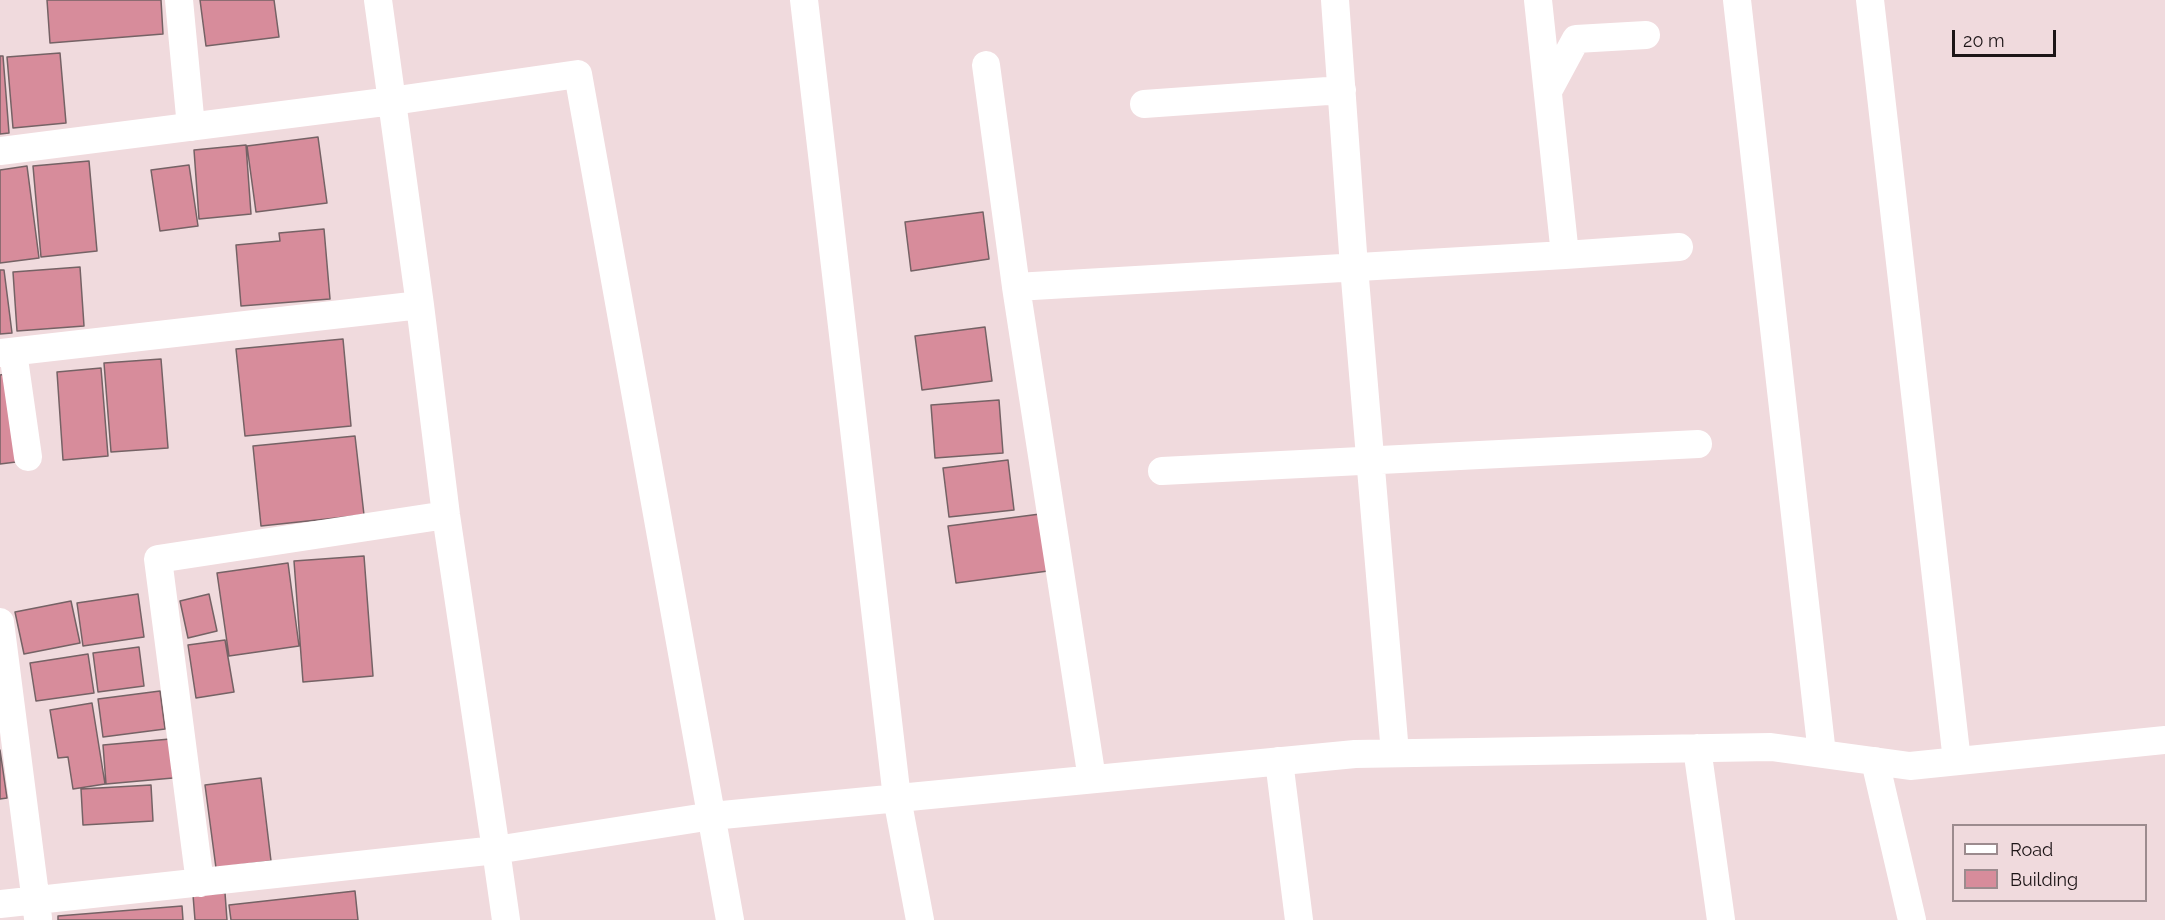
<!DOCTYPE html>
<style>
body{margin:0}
#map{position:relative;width:2165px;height:920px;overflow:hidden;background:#f0dadd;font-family:Raleway,sans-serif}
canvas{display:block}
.legend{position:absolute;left:1952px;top:824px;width:195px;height:78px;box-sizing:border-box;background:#f0dadd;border:2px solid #9c8b8e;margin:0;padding:8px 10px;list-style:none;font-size:18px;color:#1d1517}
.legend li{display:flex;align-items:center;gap:12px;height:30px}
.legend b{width:30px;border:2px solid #9c8b8e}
.scale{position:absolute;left:1952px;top:30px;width:104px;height:27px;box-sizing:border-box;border:3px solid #1d1517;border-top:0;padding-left:8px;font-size:18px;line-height:21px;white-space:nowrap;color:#1d1517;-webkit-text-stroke:4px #f0dadd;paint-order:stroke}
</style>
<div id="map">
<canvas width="2165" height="920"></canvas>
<ul class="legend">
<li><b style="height:8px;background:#fff"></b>Road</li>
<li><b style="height:16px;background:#d78c9b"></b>Building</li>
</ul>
<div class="scale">20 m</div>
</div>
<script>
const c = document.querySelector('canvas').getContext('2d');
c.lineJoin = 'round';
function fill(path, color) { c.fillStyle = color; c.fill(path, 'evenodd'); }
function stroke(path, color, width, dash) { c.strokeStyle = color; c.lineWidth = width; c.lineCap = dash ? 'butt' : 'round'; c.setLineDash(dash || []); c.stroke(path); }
const building = new Path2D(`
 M47,0H161L163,34L50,43Z
 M200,0H274L279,37L206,46Z
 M60,53L66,123L13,128L7,57Z
 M0,56H3L9,133L0,134Z
 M318,137L327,203L256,212L247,146Z
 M246,145L251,214L199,219L194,150Z
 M89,161L97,251L41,257L33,166Z
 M189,165L198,226L160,231L151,170Z
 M27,166L39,258L0,263V170Z
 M983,212L989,259L911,271L905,222Z
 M324,229L330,299L241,306L236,245L280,241L279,233Z
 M80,267L84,326L17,331L13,272Z
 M0,270H4L12,333L0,334Z
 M985,327L992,381L922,390L915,336Z
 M343,339L351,426L245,436L236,349Z
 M161,359L168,448L111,452L104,363Z
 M101,368L108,456L63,460L57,372Z
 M6,374L16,462L0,464V375Z
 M999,400L1003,453L935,458L931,405Z
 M355,436L364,515L261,526L253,446Z
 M1008,460L1014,510L949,517L943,468Z
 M1040,514L1048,571L956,583L948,526Z
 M364,556L373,676L303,682L294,561Z
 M288,563L299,646L229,656L217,573Z
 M138,594L144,637L83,646L77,603Z
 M209,594L217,631L188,638L180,601Z
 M71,601L80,643L24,654L15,612Z
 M225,640L234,692L196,698L188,645Z
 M139,647L144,686L98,692L93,653Z
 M88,654L94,693L36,701L30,663Z
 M160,691L165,729L103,737L98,699Z
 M92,703L105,784L73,789L68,757L58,758L50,710Z
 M170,739L173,778L106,784L103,745Z
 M0,750L7,798L0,799Z
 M261,778L271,861L216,868L205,785Z
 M151,785L153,821L83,825L81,789Z
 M355,891L358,920H231L229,905Z
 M225,893L227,920H195L193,895Z
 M182,906L183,920H58V916Z`);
fill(building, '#d78c9b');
stroke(building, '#756265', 1.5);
stroke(new Path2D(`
 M179,0L191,127
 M804,0L897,798L920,920
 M1335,0L1354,267L1395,753
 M1737,0L1822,754
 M1870,0L1957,761
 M986,65L1016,287
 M1548,91L1576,39L1646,35
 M1144,104L1342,90
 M0,151L392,101L578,74L730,920
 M1565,255L1679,247
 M13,352L28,457
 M0,353L420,305
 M1162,471L1698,444
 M0,622L38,918
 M1697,748L1721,920
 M1279,761L1299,920
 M1875,761L1912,920
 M1092,779L1016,287L1565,255L1538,0
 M200,883L158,559L446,515
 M0,904L496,850L446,515L420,305L378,0
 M506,920L496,850L712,816L1355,754L1771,747L1910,766L2165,740`), '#fff', 28);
</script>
